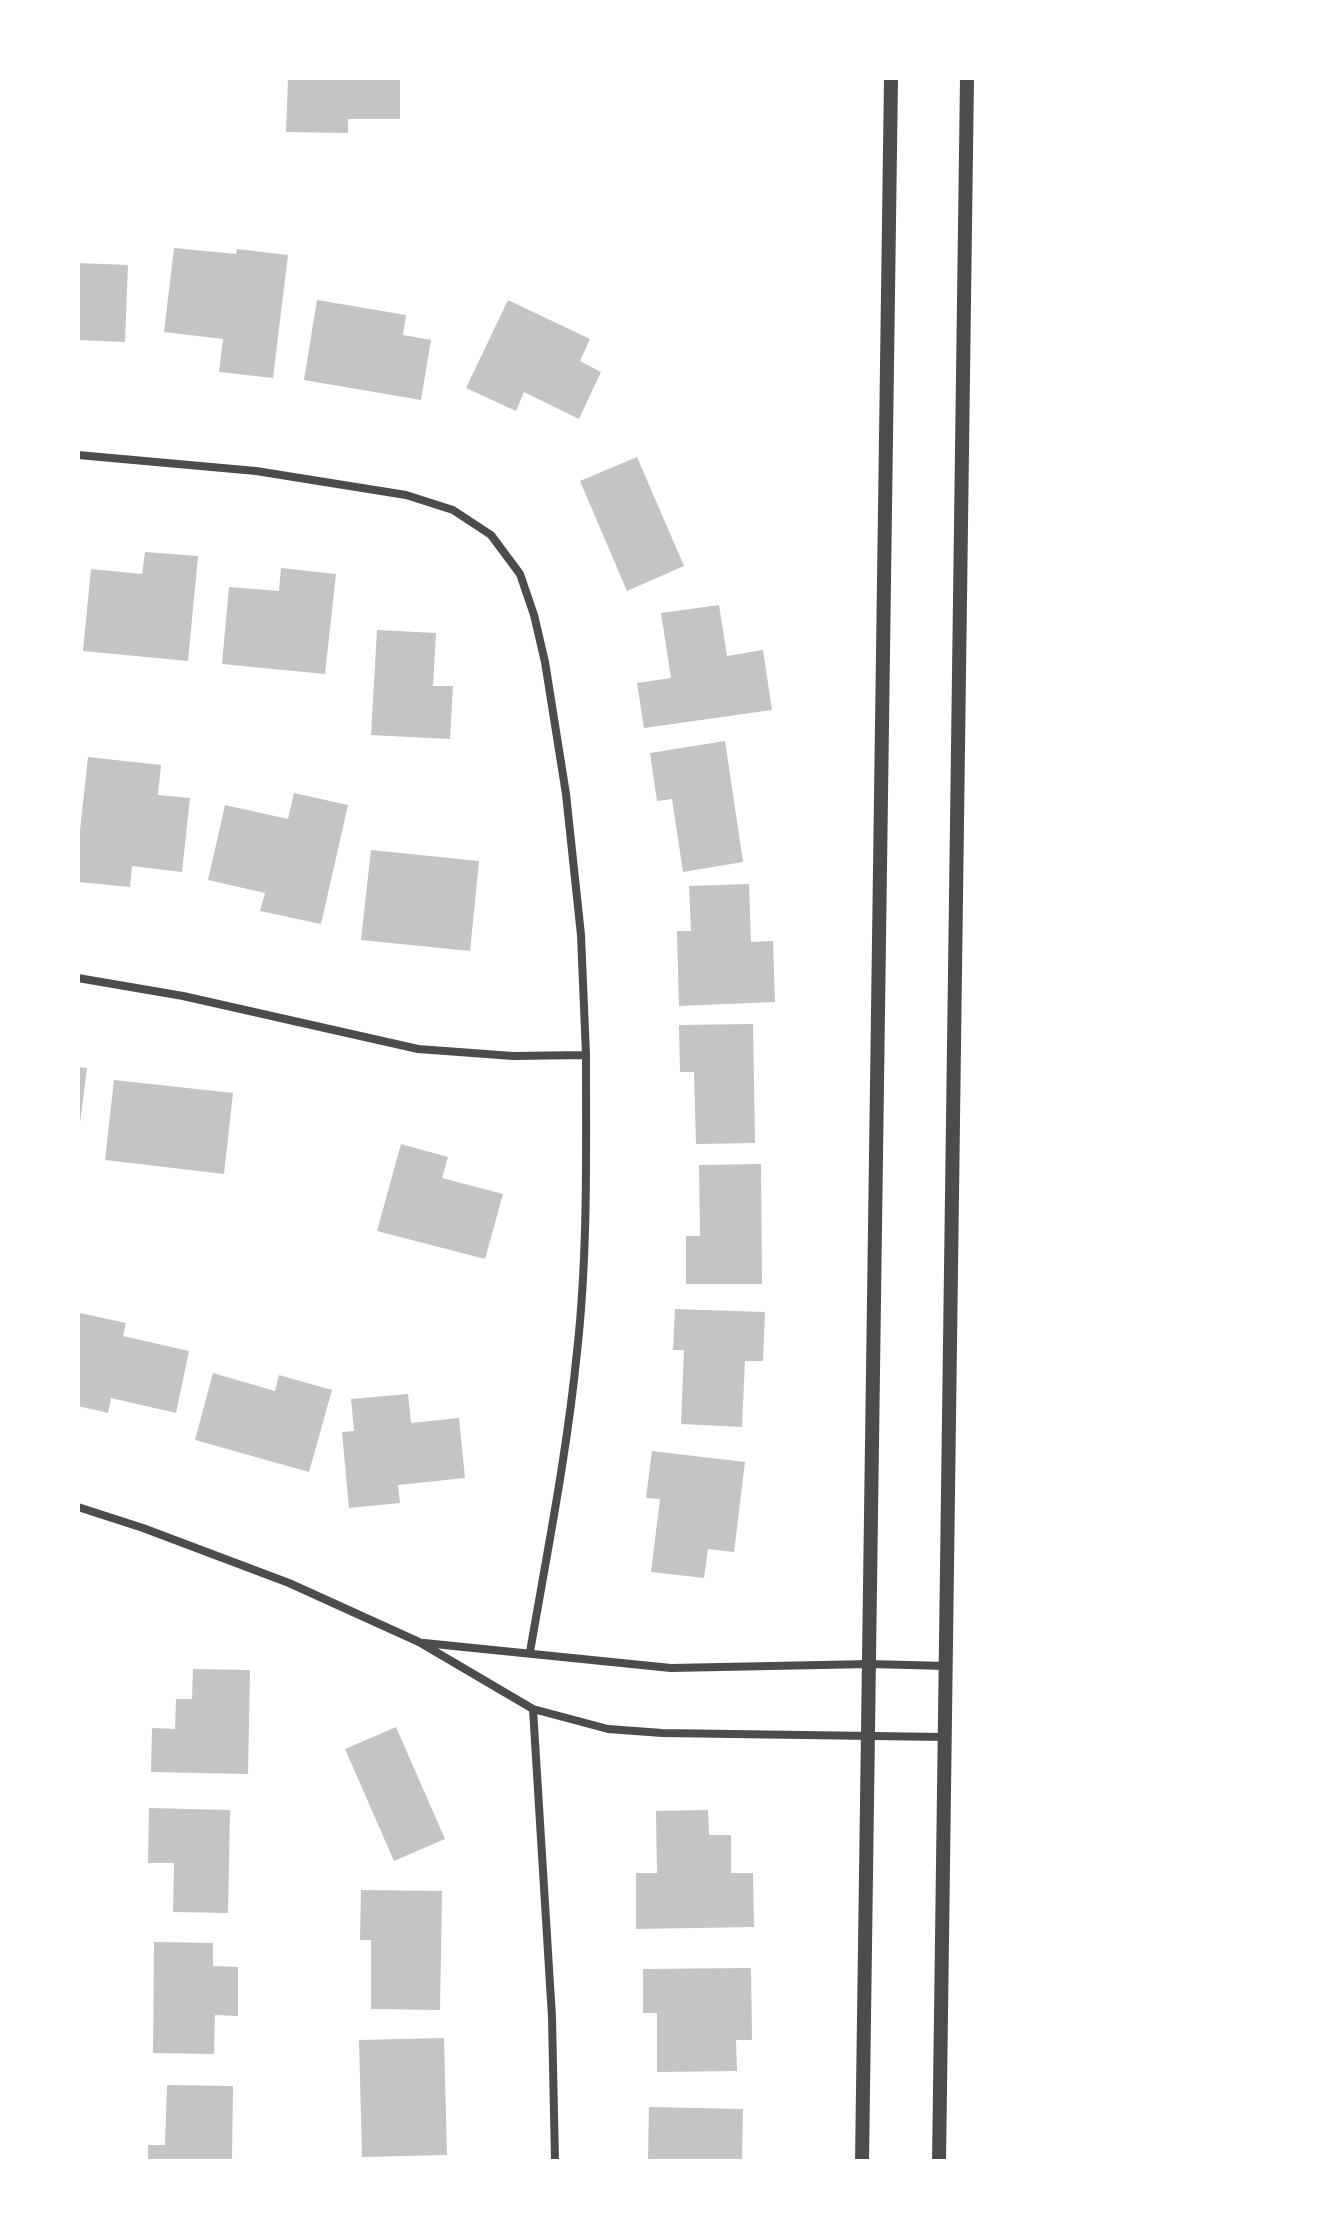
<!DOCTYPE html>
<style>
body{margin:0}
#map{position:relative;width:1329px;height:2239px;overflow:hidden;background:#fff;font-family:Montserrat,sans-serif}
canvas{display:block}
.frame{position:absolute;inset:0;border:80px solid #fff;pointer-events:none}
</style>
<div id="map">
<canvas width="1329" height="2239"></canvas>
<div class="frame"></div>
</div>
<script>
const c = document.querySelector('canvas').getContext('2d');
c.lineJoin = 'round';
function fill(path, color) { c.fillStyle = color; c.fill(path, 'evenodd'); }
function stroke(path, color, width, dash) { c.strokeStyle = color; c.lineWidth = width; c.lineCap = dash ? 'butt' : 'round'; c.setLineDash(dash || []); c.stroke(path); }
fill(new Path2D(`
 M288,78H400V119H348V133L286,132Z
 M174,248L236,254L237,249L288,255L273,378L219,372L223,339L164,332Z
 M78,263L128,265L125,342L78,340Z
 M317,300L406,315L403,335L431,340L421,400L304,380Z
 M508,300L590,339L580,361L601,372L579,419L524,392L516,411L466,388Z
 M637,457L684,566L627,591L580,481Z
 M145,552L198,556L188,661L83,651L91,569L142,574Z
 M281,568L336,574L325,674L222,664L229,587L279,591Z
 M719,605L727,656L763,650L772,710L644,728L637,683L671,678L661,613Z
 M377,630L436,633L433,686H453L450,739L371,735Z
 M725,741L743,862L683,872L672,799L657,801L650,753Z
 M88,757L161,765L158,795L190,798L182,872L132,866L130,887L78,882V849Z
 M294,793L348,805L321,924L260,911L265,893L208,880L225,805L288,819Z
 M371,850L479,861L470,951L361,940Z
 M749,884L751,942L773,941L775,1002L679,1006L677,931H691L689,886Z
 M753,1024L755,1143L696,1144L694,1072H680L679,1025Z
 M78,1067L87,1068L80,1123H78Z
 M114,1080L233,1093L224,1174L105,1160Z
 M401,1144L448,1157L442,1178L503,1194L485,1259L377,1231Z
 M761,1164L762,1284H686V1236H700L699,1165Z
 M675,1309L765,1312L763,1361H745L742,1427L681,1424L684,1350H673Z
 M80,1313L126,1323L123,1336L189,1351L176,1413L111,1398L108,1413L78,1406Z
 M213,1373L275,1391L279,1375L332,1390L309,1472L195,1440Z
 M408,1394L411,1423L459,1418L465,1478L398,1485L400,1503L349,1508L342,1432L354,1431L351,1399Z
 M652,1451L745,1462L734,1552L708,1549L704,1578L651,1572L660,1499L646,1498Z
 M193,1669L250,1670L248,1774L151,1772L152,1728L175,1729L176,1699H192Z
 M396,1727L445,1839L394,1861L345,1749Z
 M149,1808L230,1810L228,1913L173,1912L174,1863H148Z
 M708,1810L709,1835H731V1873H753L754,1927L636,1929V1873H657L656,1811Z
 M361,1890L442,1891L440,2010L371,2009V1940H360Z
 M154,1942L213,1943V1966L238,1967V2016L215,2015L214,2054L153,2053Z
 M751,1968L752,2040H736L737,2071L657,2072V2013H643V1969Z
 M444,2038L447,2155L362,2157L359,2040Z
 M167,2085L233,2086L232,2161H148V2145H165Z
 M649,2107L743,2109L742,2161H648Z`), '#c4c4c4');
stroke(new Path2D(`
 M78,455L256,471L406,495L453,510L491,535L520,574L534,615L545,662L566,794L581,935L586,1055L513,1056L418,1049L183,996L78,978
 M78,1507L143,1528L289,1583L419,1642L533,1709L608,1729L662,1733L944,1737
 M424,1643L671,1668L870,1664L946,1666
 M530,1652C547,1553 567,1453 577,1352C588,1253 586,1154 586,1055
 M533,1709L552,2017L555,2161`), '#4c4c4c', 8);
stroke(new Path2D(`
 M862,2161L891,78
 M939,2161L967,78`), '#4c4c4c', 14);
</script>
